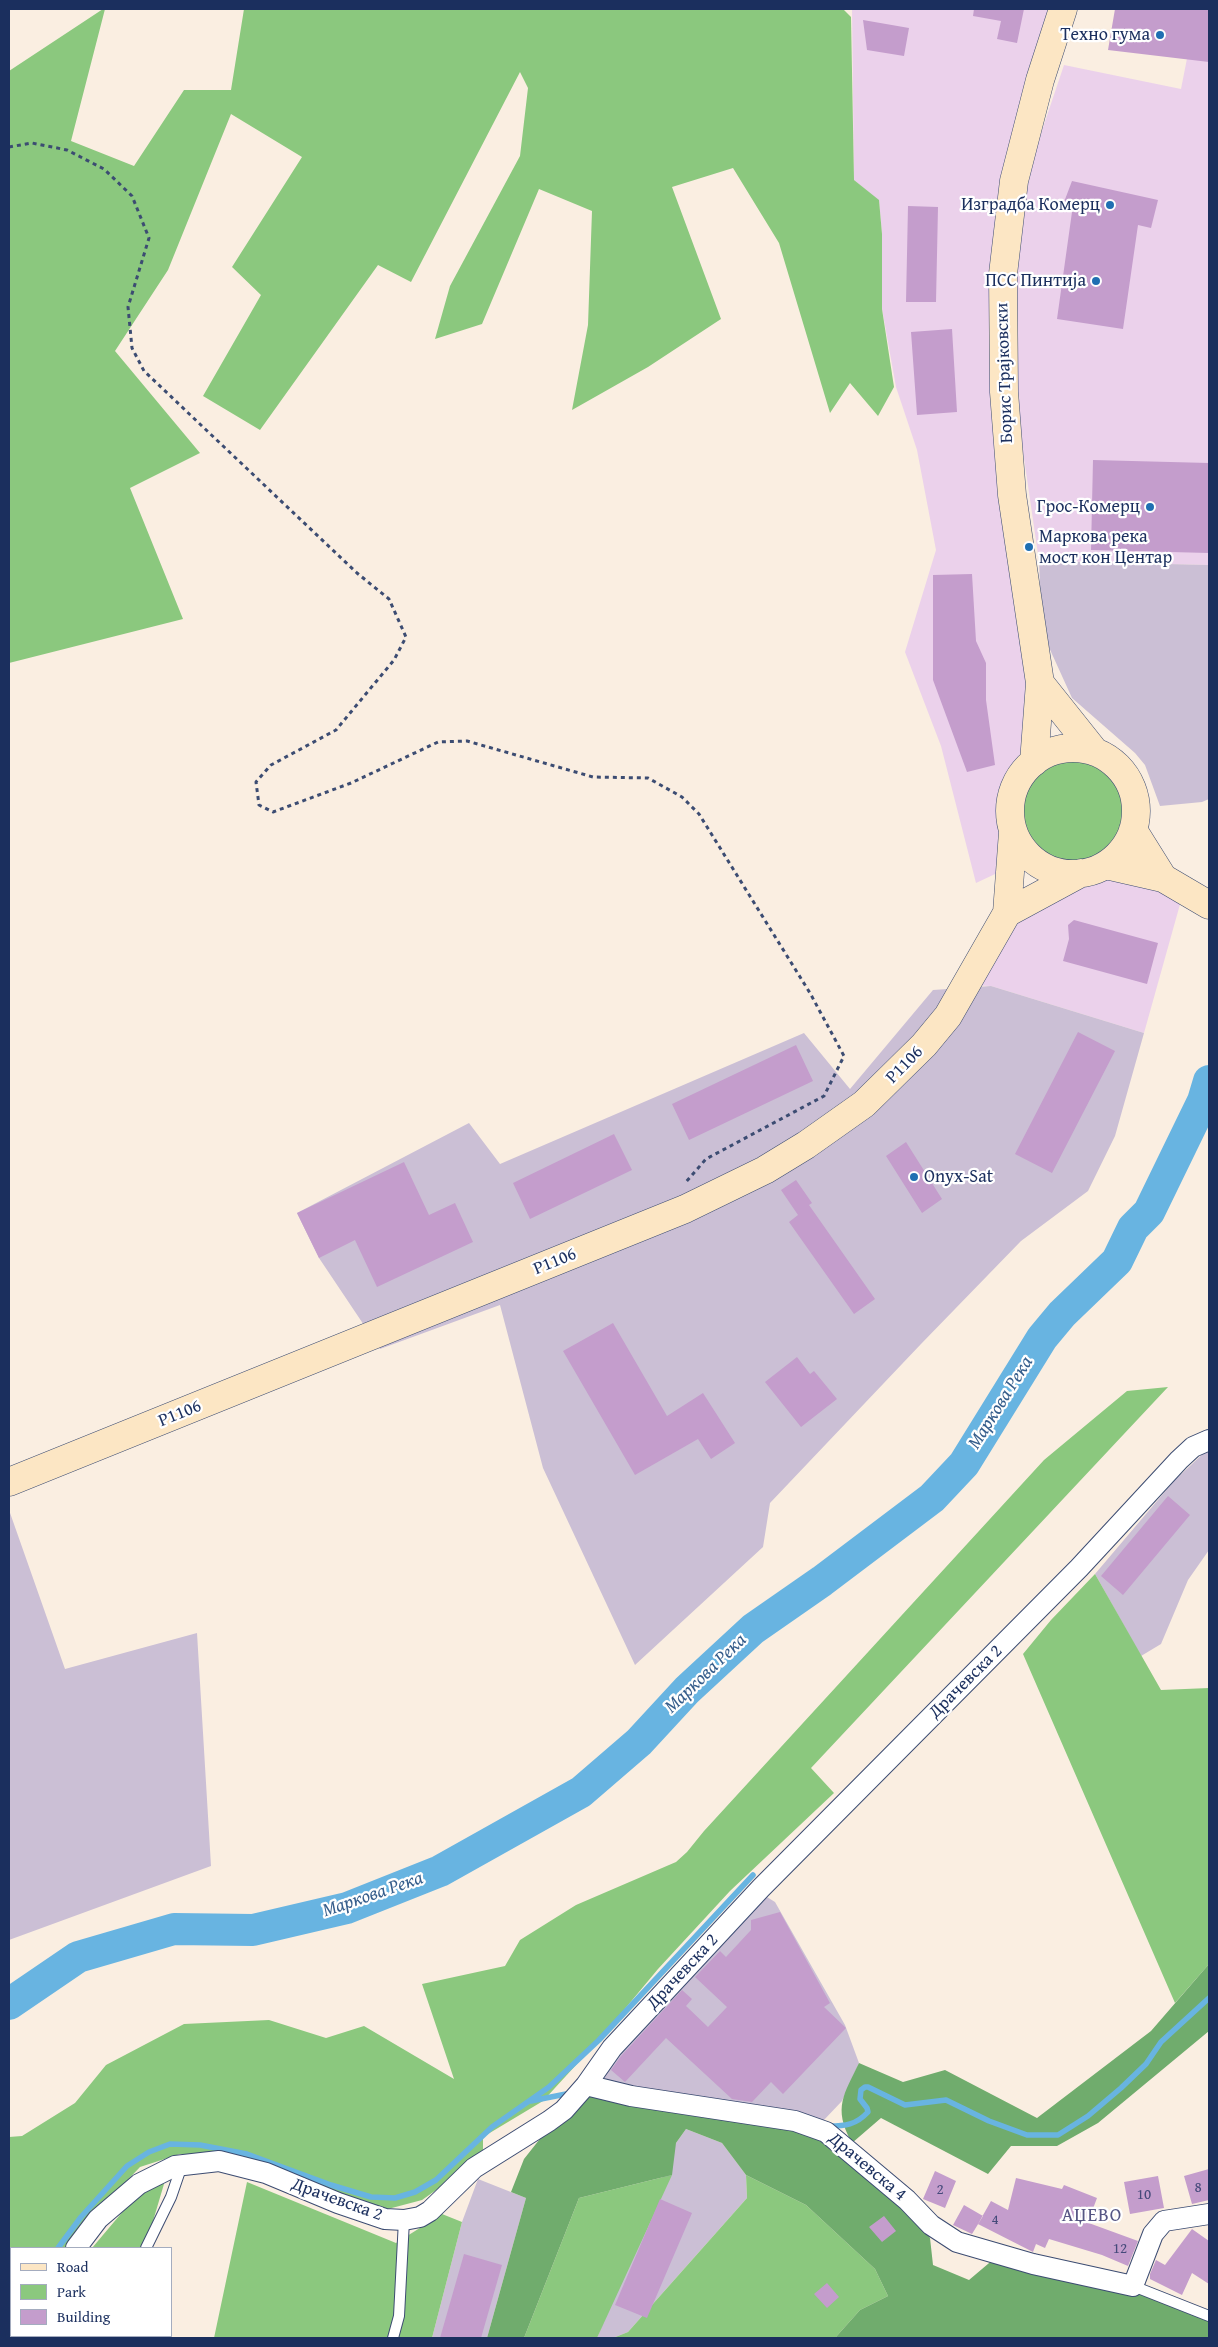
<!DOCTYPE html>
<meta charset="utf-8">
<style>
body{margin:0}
#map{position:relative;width:1218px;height:2347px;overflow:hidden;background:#faeee1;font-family:"Gentium Book Plus",serif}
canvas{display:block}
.frame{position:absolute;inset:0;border:10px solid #1b2f5e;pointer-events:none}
.legend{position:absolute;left:10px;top:2247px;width:162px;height:90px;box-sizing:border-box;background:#fff;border:1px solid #a4acbf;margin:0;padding:6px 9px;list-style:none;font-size:15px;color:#1b2f5e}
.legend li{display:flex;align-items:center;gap:10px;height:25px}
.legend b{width:25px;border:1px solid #a4acbf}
</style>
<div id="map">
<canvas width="1218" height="2347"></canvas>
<div class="frame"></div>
<ul class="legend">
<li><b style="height:6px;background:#fce6c4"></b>Road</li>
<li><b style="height:14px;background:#8bc87e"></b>Park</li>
<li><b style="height:14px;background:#c49dcc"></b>Building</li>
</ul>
</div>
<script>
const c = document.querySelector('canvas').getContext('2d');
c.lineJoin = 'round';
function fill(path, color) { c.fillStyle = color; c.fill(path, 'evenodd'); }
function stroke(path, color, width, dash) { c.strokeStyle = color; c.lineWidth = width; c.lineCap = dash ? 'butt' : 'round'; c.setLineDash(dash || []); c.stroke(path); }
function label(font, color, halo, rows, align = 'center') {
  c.font = font + ' "Gentium Book Plus",serif'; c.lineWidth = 4.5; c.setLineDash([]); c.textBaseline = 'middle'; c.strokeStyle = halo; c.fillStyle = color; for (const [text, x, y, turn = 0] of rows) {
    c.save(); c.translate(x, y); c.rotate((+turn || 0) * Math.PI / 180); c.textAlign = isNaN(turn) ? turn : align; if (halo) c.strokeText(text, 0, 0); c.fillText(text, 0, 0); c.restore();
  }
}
fill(new Path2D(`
 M852,9H1063L1003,274L1040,683L1024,771L1012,793L1010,806V867L976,883L941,746L905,652L936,550L917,450L896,387L882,309V234L879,201L854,180Z
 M1131,9H1209V565L1039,561L1005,328L1017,205L1064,65L1181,89L1194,23Z
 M1106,865L1184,890L1144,1033L991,986L966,985L1007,913Z`), '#ebd1eb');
fill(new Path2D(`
 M1039,561L1209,565V799L1202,802L1160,806L1145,765L1135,753L1072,698L1042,632Z
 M991,986L1144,1033L1115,1136L1088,1191L1021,1241L921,1344L770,1503L763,1547L635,1665L543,1468L500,1305L380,1349L319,1258L297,1213L469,1123L500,1164L804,1033L850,1089L933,990Z
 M1209,1448V1550L1188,1580L1161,1644L1141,1656L1095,1574L1174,1481Z
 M9,1510L65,1669L197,1633L211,1866L9,1940Z
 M762,1894L775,1902L845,2025L859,2063L842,2101L823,2121L613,2083L598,2076Z
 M686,2129L722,2143L746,2175L747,2198L628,2332L613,2338H597L676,2143Z
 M478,2179L526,2198L487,2338H432L462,2222Z`), '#cbbfd5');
fill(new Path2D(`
 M103,9H105L71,141L134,166L184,90H231L244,9H843L851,17L854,180L879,200L882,234V309L894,387L878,416L850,383L830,413L779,243L733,168L672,187L721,319L648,367L572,410L588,325L592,211L539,189L482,324L435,339L450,286L520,156L528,88L520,72L411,282L378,265L260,430L203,396L261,295L232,267L302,157L231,114L168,270L115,351L200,453L130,488L183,619L9,663V71Z
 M1018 810a54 54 0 1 1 108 0a54 54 0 1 1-108 0Z
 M1168,1387L811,1768L834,1793L730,1891L658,1969L599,2040L543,2101L483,2137V2157L422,2200L388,2209L341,2199L220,2156L180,2154L140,2167L100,2209L72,2248H11V2330L9,2333V2137L22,2136L75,2103L106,2065L184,2024L269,2020L326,2038L364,2026L454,2079L422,1984L505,1966L520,1940L576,1905L676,1862L687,1852L704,1831L1044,1460L1127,1391Z
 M1095,1574L1161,1690L1209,1688V1964L1175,2003L1023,1654L1051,1620Z
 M672,2175L597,2338H524L579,2198Z
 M746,2175L806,2205L875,2269L888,2296L860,2310L835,2338H613L628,2332L747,2198Z
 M152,2177L164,2184L145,2248H92Z
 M247,2182L396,2243L442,2214L462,2222L432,2338H214Z`), '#8bc87e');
fill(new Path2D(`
 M1209,1964V2031L1098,2123L1057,2146H1011L988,2174L881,2118L852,2143L907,2203L930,2238L933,2265L969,2280L995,2258L1118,2275L1209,2317V2338H835L860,2310L888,2296L875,2269L806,2205L746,2175L722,2143L686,2129L676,2143L672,2175L579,2198L524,2338H487L526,2198L511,2192L524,2159L543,2135L566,2121L598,2076L613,2083L851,2141C833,2108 844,2094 859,2063L903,2082L945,2070L1037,2118L1151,2031Z`), '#70ac6d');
stroke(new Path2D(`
 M531,2101L571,2093
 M829,2126C845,2126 856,2125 868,2112L867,2108L860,2099L861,2090L865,2087H868L905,2105L946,2100L989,2121L1027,2135H1058L1088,2116L1121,2088L1146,2064L1161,2042L1209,1998
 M58,2248L81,2217L127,2166L149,2152L170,2144L200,2145L247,2154L331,2185L371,2197L395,2198L415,2192L436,2180L492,2127L549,2087L599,2040L753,1875
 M9,2313L11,2310`), '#68b4e1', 5.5);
stroke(new Path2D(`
 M9,2004L78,1957L174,1929L253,1930L347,1908L440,1871L581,1792L639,1742L687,1690L753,1629L822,1581L932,1498L964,1464L1042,1338L1062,1314L1117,1261L1133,1228L1149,1212L1203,1101L1209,1081`), '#68b4e1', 32);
fill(new Path2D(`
 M974,9H1024L1017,43L997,39L1001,21L973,16Z
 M1115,9H1209V62L1108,50Z
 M863,20L909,28L904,56L867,50Z
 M1072,181L1158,200L1151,228L1138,225L1123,329L1057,319L1072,212L1061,210Z
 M908,206L938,207L936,302H906Z
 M952,329L957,412L917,415L911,332Z
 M1093,460L1209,463V553L1091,550Z
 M972,574L976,641L986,663V700L995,765L967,772L933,680V575Z
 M1074,920L1158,943L1147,984L1063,961L1069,939L1068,925Z
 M1078,1032L1115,1051L1052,1173L1015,1154Z
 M796,1045L813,1081L689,1140L672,1104Z
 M614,1134L632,1170L530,1219L513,1183Z
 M906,1142L942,1199L922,1213L886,1156Z
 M404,1162L429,1215L455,1203L473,1242L377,1287L355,1240L319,1258L297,1213Z
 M796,1180L812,1203L809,1205L875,1299L854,1314L789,1222L798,1215L781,1190Z
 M613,1323L667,1416L703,1393L735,1443L711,1459L698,1439L635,1475L563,1351Z
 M797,1357L810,1374L814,1371L837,1399L801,1427L765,1382Z
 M1168,1496L1190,1515L1123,1595L1101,1576Z
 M780,1912L830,2003L824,2007L846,2028L783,2094L771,2082L752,2102L732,2099L666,2038L625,2082L611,2070L621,2056L682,1990L692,1999L686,2006L708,2027L727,2007L695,1977L720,1951L726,1957L751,1930V1920Z
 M1209,2169V2200L1192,2204L1184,2176Z
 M935,2171L956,2181L945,2208L923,2199Z
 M1158,2176L1164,2208L1130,2214L1124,2182Z
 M1016,2178L1062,2189L1064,2185L1097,2198L1088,2222H1086L1138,2241L1128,2266L1102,2255L1049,2239L1045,2248L1036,2244L1033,2252L978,2224L991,2201L1008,2210Z
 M660,2199L692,2213L647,2318L615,2305Z
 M964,2205L983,2216L972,2234L953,2225Z
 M884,2216L896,2231L882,2242L869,2227Z
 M1192,2229L1209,2241V2284L1192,2273L1182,2295L1150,2279V2274L1156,2260L1165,2265Z
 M464,2254L502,2265L481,2338H440Z
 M827,2283L839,2297L827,2308L814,2294Z`), '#c49dcc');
const lane = new Path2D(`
 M146,2248L171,2197L182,2165
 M1133,2286L1209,2316
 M74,2338V2336
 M111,2338L113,2336
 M393,2338L399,2316L404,2220`);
const street = new Path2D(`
 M586,2085L631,2096L795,2121L826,2132L907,2200L931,2225L957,2242L1033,2264L1133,2286L1153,2234L1164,2221L1209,2214
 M76,2248L98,2219L139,2184L175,2166L219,2161L266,2173L338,2203L385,2219L404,2220L420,2217L430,2211L474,2168L549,2121L564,2110L586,2085L612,2048L761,1888L1079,1568L1179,1460L1193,1447L1209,1440
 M9,2336L11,2333`);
const secondary = new Path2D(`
 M1040,683L1095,752
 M1010 811a63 63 0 1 1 126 0a63 63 0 1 1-126 0Z
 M1034,762L1040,683L1012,495L1004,392L1003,274L1014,181L1040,80L1063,9
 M1133,830L1163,878
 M1106,865L1163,878L1209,905
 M1007,913L1081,873
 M9,1482L685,1209L765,1170L806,1145L864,1104L924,1045L948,1016L1007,913L1013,832`);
stroke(lane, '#3c4c72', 12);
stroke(street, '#3c4c72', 22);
stroke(secondary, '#3c4c72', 29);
stroke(new Path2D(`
 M9,147L32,143L67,150L104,169L132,196L149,238L128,307L132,348L144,371L357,573L389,599L406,637L394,660L336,730L271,765L256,782L259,805L273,812L351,783L438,742L467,741L593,777L648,778L682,797L699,814L810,993L844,1056L824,1096L706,1159L685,1183`), '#3c4c72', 3, [4, 4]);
stroke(lane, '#fff', 10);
stroke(street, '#fff', 20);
stroke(secondary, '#fce6c4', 28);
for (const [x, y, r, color] of [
 [1160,35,5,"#1f6fb2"],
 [1110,205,5,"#1f6fb2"],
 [1096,281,5,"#1f6fb2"],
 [1150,507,5,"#1f6fb2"],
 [1029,547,5,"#1f6fb2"],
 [914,1177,5,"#1f6fb2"]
]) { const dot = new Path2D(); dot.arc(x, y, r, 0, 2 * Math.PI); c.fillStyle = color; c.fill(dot); stroke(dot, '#fff', 2); }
label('15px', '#454a7a', null, [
 ["8",1198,2188],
 ["2",940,2190],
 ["10",1144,2195],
 ["4",995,2220],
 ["12",1120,2249]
]);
label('18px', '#1b2f5e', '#fff', [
 ["Техно гума",1150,35],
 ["Изградба Комерц",1100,205],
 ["ПСС Пинтија",1086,281],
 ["Грос-Комерц",1140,507],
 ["Маркова река",1039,537,"left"],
 ["мост кон Центар",1039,558,"left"],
 ["Onyx-Sat",924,1177,"left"]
], 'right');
label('18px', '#1b2f5e', '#fff', [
 ["Борис Трајковски",1005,373,-92],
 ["P1106",905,1065,-46],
 ["P1106",555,1262,-22],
 ["P1106",180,1414,-22],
 ["Драчевска 2",966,1682,-45],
 ["Драчевска 2",683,1972,-47],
 ["Драчевска 4",867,2167,40],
 ["Драчевска 2",337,2200,20]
]);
label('italic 19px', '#365e8c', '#fff', [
 ["Маркова Река",1001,1403,-58],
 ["Маркова Река",706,1674,-44],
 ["Маркова Река",373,1895,-19]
]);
c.letterSpacing = '1px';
label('19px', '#565684', '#fff', [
 ["АЏЕВО",1092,2216]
]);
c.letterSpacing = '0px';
</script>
